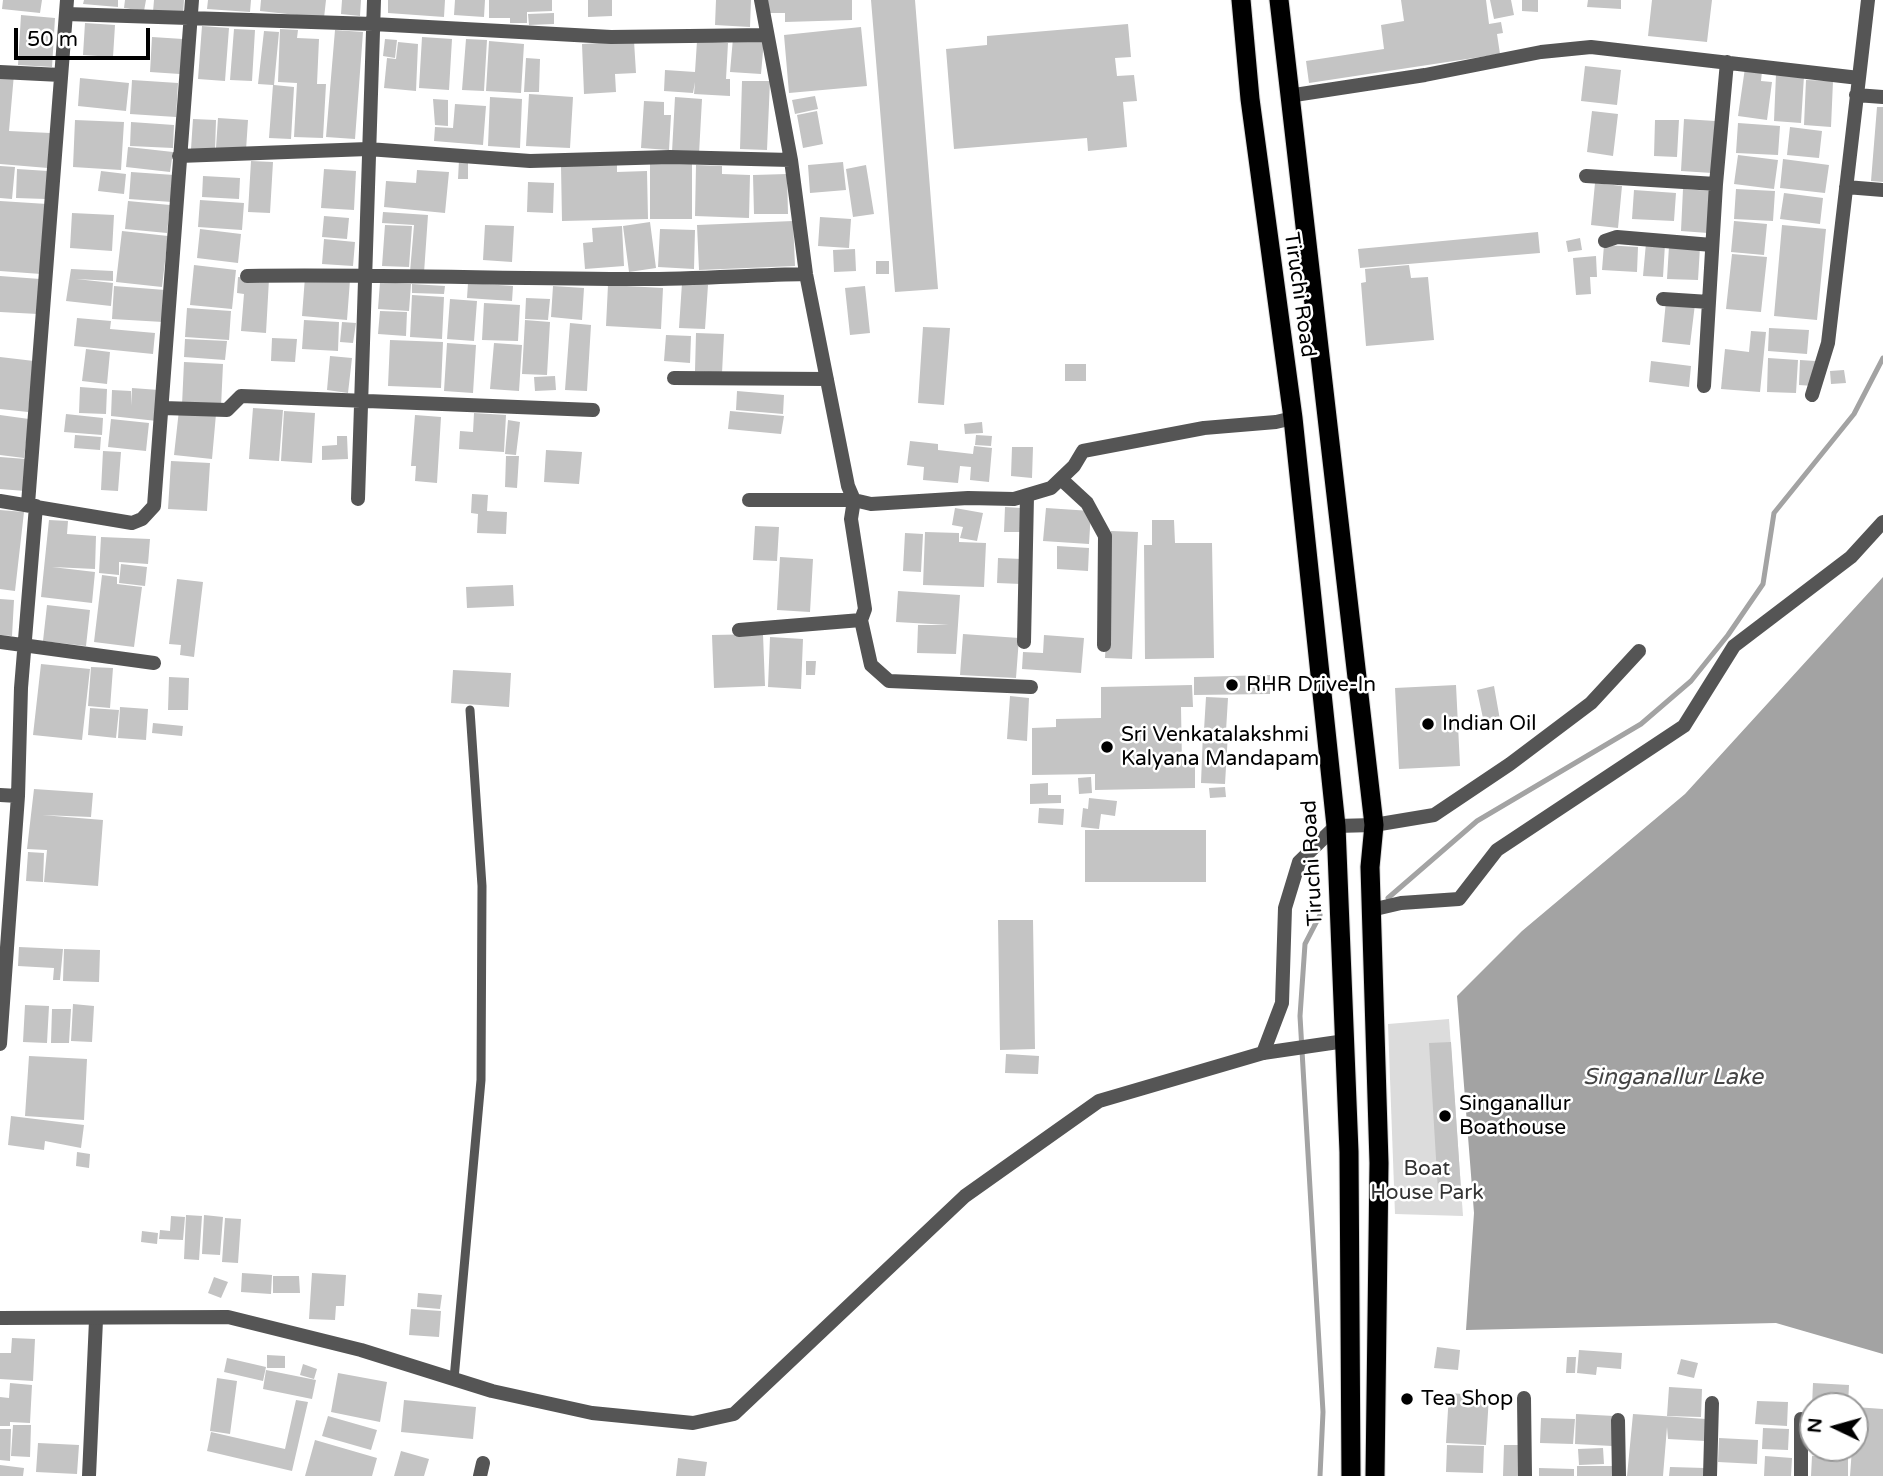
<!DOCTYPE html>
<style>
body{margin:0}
#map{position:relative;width:1883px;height:1476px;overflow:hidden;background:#fff;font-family:"Varela Round",sans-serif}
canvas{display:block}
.north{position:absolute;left:1799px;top:1392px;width:70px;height:70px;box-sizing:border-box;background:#fff;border:2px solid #999;border-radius:50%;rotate:275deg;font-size:19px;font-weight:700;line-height:28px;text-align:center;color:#000}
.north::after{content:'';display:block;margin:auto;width:24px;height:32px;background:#000;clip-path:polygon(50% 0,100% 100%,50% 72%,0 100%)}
.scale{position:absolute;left:14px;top:28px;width:136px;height:32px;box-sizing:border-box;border:4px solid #000;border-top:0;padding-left:9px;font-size:21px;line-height:24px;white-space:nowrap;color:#000;-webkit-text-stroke:5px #fff;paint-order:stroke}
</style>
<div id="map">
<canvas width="1883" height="1476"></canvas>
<div class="north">N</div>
<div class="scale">50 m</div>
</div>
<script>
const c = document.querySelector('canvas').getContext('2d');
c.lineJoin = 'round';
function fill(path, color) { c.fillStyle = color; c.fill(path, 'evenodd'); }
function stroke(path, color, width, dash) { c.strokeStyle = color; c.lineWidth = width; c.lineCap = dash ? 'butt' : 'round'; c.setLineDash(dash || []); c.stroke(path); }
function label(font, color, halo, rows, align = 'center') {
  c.font = font + ' "Varela Round",sans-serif'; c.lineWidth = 5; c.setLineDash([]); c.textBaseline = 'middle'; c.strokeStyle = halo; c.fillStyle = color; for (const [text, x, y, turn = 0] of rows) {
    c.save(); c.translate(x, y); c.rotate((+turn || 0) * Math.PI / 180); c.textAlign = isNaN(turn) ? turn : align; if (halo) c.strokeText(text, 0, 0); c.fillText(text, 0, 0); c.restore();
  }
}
fill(new Path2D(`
 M1449,1019L1463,1216L1395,1214L1388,1024Z`), '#dcdcdc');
fill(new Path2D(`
 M1883,577V1354L1776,1323L1466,1330L1474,1213L1457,996L1522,931L1685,794Z`), '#a3a3a3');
stroke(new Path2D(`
 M1388,898L1477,821L1641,724L1691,681L1728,635L1763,584L1774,513L1854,414L1883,358
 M1320,1476L1323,1412L1300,1016L1305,944L1320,915`), '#a3a3a3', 5);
fill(new Path2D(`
 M3,0H42L40,13L2,9Z
 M84,0H118V7L83,4Z
 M125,0H146L144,11L124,8Z
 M154,0H184L183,14L153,12Z
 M208,0H251L250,12L207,9Z
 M261,0H326L324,18L260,11Z
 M342,0H361L360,16L341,14Z
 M388,0H445L444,17L388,13Z
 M455,0H485L484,17L454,15Z
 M489,0H552V11L527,12V23H510V18H489Z
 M588,0H612V16L588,17Z
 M716,0H751L750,27L715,25Z
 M768,0H852V20L785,22V13H768Z
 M871,0H915L938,289L895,292Z
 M1401,0H1486L1489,24L1501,22L1503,33L1497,34L1500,54L1309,83L1306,61L1384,49L1381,25L1404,21Z
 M1490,0H1511L1514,15L1494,19Z
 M1522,0H1538V12L1522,11Z
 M1588,0H1621V9L1587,7Z
 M1652,0H1712L1707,42L1648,36Z
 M554,13V24L529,25L528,14Z
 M21,15L55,18L52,67L18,65Z
 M85,23L115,25L113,57L83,55Z
 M1128,24L1131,57L1115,58L1117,76L1134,75L1137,101L1123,102L1127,147L1088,151L1087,138L954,149L946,49L987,45V36Z
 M202,26L229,28L225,81L198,79Z
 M861,27L867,86L789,93L784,35Z
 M234,29L255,30L252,81L230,80Z
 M280,29L298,30L297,38L319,39L317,84H326L323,138L294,137L297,83L278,82Z
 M335,30L363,32L355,139L326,137Z
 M264,31L279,32L274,85L294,87L291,139L269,138L273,85L258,84Z
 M152,37L183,39L180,74L150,72Z
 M422,37L452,39L449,90L419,88Z
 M733,38L764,40L761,74L730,72Z
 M385,39L397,40L395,58L383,56Z
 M466,39L487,40L484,91L462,90Z
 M489,41L524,44L521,93L486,91Z
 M634,41L636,73L615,74L616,92L584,94L582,44Z
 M697,41L728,43L726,79H730V96L694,94L695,82L693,93L664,91L665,70L695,72Z
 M398,42L418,44L416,91L384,88L387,58L396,59Z
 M526,58L540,59L539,92H524Z
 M1585,66L1621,70L1617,105L1581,101Z
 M1745,68L1762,71L1761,81L1772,82L1767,120L1738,116Z
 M0,73L14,74L9,131L50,133L48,168L0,164Z
 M1776,74L1804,76L1801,123L1774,121Z
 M80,78L129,83L126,111L78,106Z
 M132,80L178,83L176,117L130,114Z
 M1806,80L1833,81L1831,127L1804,125Z
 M742,81H770L767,150L740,149Z
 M529,94L573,97L570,148L526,146Z
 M815,96L818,109L795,114L792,100Z
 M490,97L522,99L520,148L488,146Z
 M675,97L702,99L699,154L672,152Z
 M433,99L448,100V126L435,125Z
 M644,101L664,102V115H671L669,150L641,148Z
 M455,104L486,106L483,145L434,141L435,127L453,128Z
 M1877,107H1883V182L1871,181Z
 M817,111L823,144L803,148L797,115Z
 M1592,111L1618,114L1613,156L1587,152Z
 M218,118L248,120L246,150L216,148Z
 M193,119L216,120L215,150L191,149Z
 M1684,119L1715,121L1712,173L1681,171Z
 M75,120L124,122L121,170L73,167Z
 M1655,120H1679L1677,157L1654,156Z
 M131,122L174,125L173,148L130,146Z
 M1738,123L1780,126L1778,155L1736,153Z
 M1790,127L1822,131L1819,158L1787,155Z
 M128,147L173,152L170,172L126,167Z
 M1738,155L1778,160L1774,189L1734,184Z
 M1783,159L1829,165L1825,193L1780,188Z
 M459,160L468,161V179H458Z
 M251,161L273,162L270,213L248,212Z
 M843,162L846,190L810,193L808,165Z
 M650,164H692V219H650Z
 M617,165V172L647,171L648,219L562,221L561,166Z
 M696,165L722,166V174L750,175L749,218L695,216Z
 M866,165L874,214L853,217L846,169Z
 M0,166L15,167L12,199L0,198Z
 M17,169L48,171L46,199L16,198Z
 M324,169L356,171L354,210L321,208Z
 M417,170L449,172L445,213L384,207L386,181L416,183Z
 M101,171L126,174L124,194L98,191Z
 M131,172L174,175L172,202L129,199Z
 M787,174L788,214H754L753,175Z
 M203,176L240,178L239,199L202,197Z
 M528,182L554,183L553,213L527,212Z
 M1595,183L1622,186L1618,228L1591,225Z
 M1683,189L1711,191L1708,233L1681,231Z
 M1736,189L1775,191L1773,221L1734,219Z
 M1634,190L1676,193L1674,221L1632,219Z
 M1784,193L1823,198L1820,224L1780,219Z
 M200,200L244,203L242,230L198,227Z
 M0,201L47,204L41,274L0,271Z
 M128,201L170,205L167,233L125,229Z
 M383,212L428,215L424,273L410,272L414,225L382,223Z
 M72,213L114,215L112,251L70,248Z
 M324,216L349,218L347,239L322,237Z
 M820,217L851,219L849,248L818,246Z
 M793,221L795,266L699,270L697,225Z
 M1734,221L1767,224L1764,255L1731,252Z
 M650,222L656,268L629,272L623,226Z
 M385,225L412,226L409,267L382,266Z
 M485,225L514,226L512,262L483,260Z
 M1782,225L1826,229L1817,320L1774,316Z
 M622,226L624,266L585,269L583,243L593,242L592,228Z
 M200,229L241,234L238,263L197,258Z
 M660,229L695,230L694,269L658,267Z
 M122,231L168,236L162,287L116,282Z
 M1538,232L1540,253L1360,268L1358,249Z
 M1580,238L1582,250L1568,252L1566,241Z
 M324,239L355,242L353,266L322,264Z
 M1646,243L1665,244L1663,277L1643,276Z
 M1604,245L1638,247L1637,272L1602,270Z
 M1669,246L1700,247L1698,280L1667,279Z
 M855,249L856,271L834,272L833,250Z
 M1732,254L1767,257L1761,312L1726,309Z
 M1596,256L1597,277H1590L1591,294L1576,295L1573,258Z
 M876,261H889V274H876Z
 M194,265L236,270L232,309L190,305Z
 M1409,265L1411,278L1428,277L1434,340L1366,346L1361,283L1366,282L1365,269Z
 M71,269L113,271V281L76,279L113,283L111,306L66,301Z
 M0,276L40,279L38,314L0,312Z
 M238,277L269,279L266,333L241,331L244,294L237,293Z
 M305,277L350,280L347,320L302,316Z
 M380,282L411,284L409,311L378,309Z
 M468,283L513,286L512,301L467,298Z
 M682,283L708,285L705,329L679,328Z
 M412,284L445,286L444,294L412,293Z
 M608,285L663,288L661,329L606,326Z
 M114,286L165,290L163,322L112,319Z
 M553,286L584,288L582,320L551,317Z
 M865,286L870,333L850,335L845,288Z
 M412,295L444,297L442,339L410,337Z
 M526,298L550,299L548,320L525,319Z
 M450,299L477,301L474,341L447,339Z
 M1666,301L1695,304L1690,345L1662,342Z
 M484,303L520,305L518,341L482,340Z
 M187,308L231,311L229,340L185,337Z
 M380,311L407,312L406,336L378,334Z
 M77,318L111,321L110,329L155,333L153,354L74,346Z
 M304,320L339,322L338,351L302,349Z
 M525,320L550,322L547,375L522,374Z
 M342,322L356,323L353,343L340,342Z
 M570,323L591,325L587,391L565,390Z
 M923,327L950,328L944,405L918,403Z
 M1769,328L1809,330L1807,354L1768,351Z
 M1751,331L1766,332L1760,392L1721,389L1725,349L1749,352Z
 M696,333L724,334L722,373L695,371Z
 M666,335L691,336L690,363L664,361Z
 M272,338L297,339L295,362L271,361Z
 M185,339L227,341L225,360L184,357Z
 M390,340L443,342L441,388L388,386Z
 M447,343L476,345L473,393L444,391Z
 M494,343L522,345L519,391L490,389Z
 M86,349L110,352L107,384L82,381Z
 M330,356L352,358L348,393L327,390Z
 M0,357L34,361L28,412L0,409Z
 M1768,358L1798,360L1796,393L1767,392Z
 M1800,360L1815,361L1814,386L1799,385Z
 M1651,361L1691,366L1689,387L1649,382Z
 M184,362L223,364L221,407L182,405Z
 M1065,364H1086V381H1065Z
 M1844,370L1846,383L1831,384L1830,371Z
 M555,376L556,390L535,391L534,377Z
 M80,387L107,389L106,414L79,413Z
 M132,388L159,390L157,421L111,416L112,390L131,391V406Z
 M737,391L784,395L783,414L736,410Z
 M253,408L283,410L279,461L249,459Z
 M179,410L216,414L212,459L174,455Z
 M284,411L315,413L312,463L281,461Z
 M730,411L784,416L781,434L728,429Z
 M474,413L506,415L504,452L459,449L460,431L473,432Z
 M66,414L103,418L102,435L64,432Z
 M0,415L29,419L24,458L0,455Z
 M415,415L441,417L437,483L415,481L416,466H411Z
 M111,419L149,423L146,451L108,447Z
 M508,420L520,422L516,455L505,454Z
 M982,422L983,433L965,434L964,424Z
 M75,435L101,437L100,450L74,448Z
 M976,435L992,436L991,446L975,445Z
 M337,436H347L348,459L322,460V446L337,445Z
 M910,441L938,444V450L973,454L974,446L992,448L989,482L970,480L971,467L960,466L958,483L923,480L924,467L907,465Z
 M1012,447H1033L1032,478L1011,476Z
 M546,450L582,452L579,484L544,482Z
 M103,451L121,452L118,491L101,490Z
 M506,456H519L517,488L505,487Z
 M0,457L26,459L25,491L0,489Z
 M171,461L210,463L207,511L168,509Z
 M472,494L488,495L487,511L507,512L506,534L477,533L478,514L471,513Z
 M1005,507L1021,508L1020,532H1004Z
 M955,508L983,513L977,541L960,538L963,527L952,525Z
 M1046,508L1091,511L1089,544L1043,541Z
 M0,510L24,512L15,591L0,589Z
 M49,520L68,521L67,534L96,536L95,569L52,567L95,572L92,603L41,597Z
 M1152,520H1174L1175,543H1212L1214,658L1145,659L1144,545H1152Z
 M755,526L779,527L777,561L753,560Z
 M1111,531L1138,532L1132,659L1105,658Z
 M925,532L959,533V542L986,543L984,587L923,585Z
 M905,533L923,534L921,572L903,571Z
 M101,537L150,539L148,564L119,562V575L99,573Z
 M1057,546L1089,548L1088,571L1057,569Z
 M780,557L813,559L810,612L777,610Z
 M998,558L1022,559L1021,584L997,583Z
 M121,564L147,567L145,586L119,583Z
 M102,575L117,577V584L142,587L134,647L94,642Z
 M177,579L203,582L194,657L180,655L181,645L169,644Z
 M513,585L514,606L467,608L466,587Z
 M898,591L960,595L956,654L917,653L918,625H949L896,622Z
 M0,599L14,600L12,636L0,635Z
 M47,605L90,610L86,646L43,641Z
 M763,634L765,686L714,688L712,635Z
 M963,634L1019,638L1016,678L960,675Z
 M1044,635L1084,638L1081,673L1022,669L1023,652L1043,653Z
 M770,637L803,639L801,689L768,687Z
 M806,661H816L815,675H806Z
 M41,664L90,669L82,740L33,735Z
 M91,667L113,668L110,708L88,706Z
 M453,670L511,673L509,707L451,703Z
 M1270,675V694L1194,695V677Z
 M169,677L189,678L188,710H168Z
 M1192,685L1193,707H1181L1182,766H1195V788L1095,790V774L1032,775V728L1056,727V719L1101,718V687Z
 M1456,685L1460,766L1399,769L1395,688Z
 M1494,686L1500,720L1484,723L1477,690Z
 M1010,696L1029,698L1027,741L1007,739Z
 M1206,697L1228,698L1226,731L1204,730Z
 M120,707L148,709L146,740L118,738Z
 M90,708L119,710L116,738L88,735Z
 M153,723L183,726L182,736L152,733Z
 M1203,732L1228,733L1225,784L1201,783Z
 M1091,777L1092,793L1079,794L1078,778Z
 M1048,783V795H1061V803L1030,804V784Z
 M1225,787L1226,797L1210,798L1209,788Z
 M34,789L93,793L91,817L42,815L103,820L98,886L44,882L47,850L27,849Z
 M1089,798L1117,801L1115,816L1101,814L1099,829L1081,827L1083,808L1088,809Z
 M1039,808L1064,809L1063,825L1038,823Z
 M1085,830H1206V882H1085Z
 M28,852L44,853L43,882L26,881Z
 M998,920H1033L1035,1049L1000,1050Z
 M19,947L63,949L60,980H53L54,968L18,966Z
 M64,949L100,950L99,982L63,981Z
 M73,1004L94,1006L92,1042L71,1041Z
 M25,1005L49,1006L47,1043L23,1042Z
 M52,1009H71L69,1043H51Z
 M1451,1042L1461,1190L1438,1191L1429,1043Z
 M1006,1054L1039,1056L1038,1074L1005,1073Z
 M29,1056L87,1059L84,1120L25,1116Z
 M11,1116L84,1125L81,1148L45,1141L44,1150L8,1145Z
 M77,1152L90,1154L89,1168L76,1166Z
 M186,1215L202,1216L199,1260L184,1259Z
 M204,1215L223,1217L220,1255L202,1254Z
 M171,1216L185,1217L183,1240L159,1239L160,1230L170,1231Z
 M225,1218L241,1219L238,1263L222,1262Z
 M142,1231L158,1233L157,1244L141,1242Z
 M242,1273L272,1275L271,1294L241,1292Z
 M312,1273L346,1275L344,1306H336L335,1320L309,1319Z
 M273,1276H299L300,1293H273Z
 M214,1277L228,1282L221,1298L208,1293Z
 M418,1293L442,1295L440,1309L417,1307Z
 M411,1309L441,1311L439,1337L409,1335Z
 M12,1338L35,1339L33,1381L0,1379V1353H11Z
 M1437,1347L1460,1350L1458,1370L1434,1368Z
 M1579,1350L1622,1353L1621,1369L1597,1367L1596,1375L1577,1373Z
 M267,1355L285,1356V1368H267Z
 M1567,1357H1576L1575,1373H1566Z
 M227,1358L266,1367L263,1381L224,1372Z
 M1681,1359L1698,1363L1694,1378L1677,1374Z
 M303,1364L317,1369L314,1379L300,1375Z
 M266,1370L316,1380L312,1399L263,1389Z
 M338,1373L387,1382L380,1422L331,1412Z
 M217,1378L237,1381L230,1434L210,1431Z
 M10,1383L32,1385L30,1423L10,1422V1426H0V1397L9,1398Z
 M1813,1383L1849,1385L1848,1406H1812Z
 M1669,1387L1702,1389L1701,1417L1667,1416Z
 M1449,1393L1489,1396L1486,1445L1446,1443Z
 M296,1400L308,1402L292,1471L207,1451L211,1432L285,1449Z
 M404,1400L476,1407L473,1439L401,1432Z
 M1757,1401L1788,1402L1787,1426L1755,1424Z
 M1855,1407L1883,1409V1476H1850L1852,1448H1855Z
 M1576,1414L1614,1416L1612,1446L1575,1444Z
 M1633,1414L1706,1419L1705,1441L1668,1439L1667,1427L1663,1476H1627Z
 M328,1416L377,1430L371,1450L322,1436Z
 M1541,1418L1575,1419L1573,1444L1540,1443Z
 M13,1425H31L30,1457L11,1456Z
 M1763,1428L1789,1429L1788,1450L1762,1449Z
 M0,1429H11L10,1461L0,1460Z
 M1719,1438L1758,1440L1757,1464L1718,1462Z
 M315,1440L377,1458L372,1476H305Z
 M38,1443L79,1445L77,1474L36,1472Z
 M1447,1445L1484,1446L1483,1473L1446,1472Z
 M1504,1445H1523L1522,1476H1503Z
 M1603,1448L1604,1464L1579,1465L1578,1449Z
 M1815,1448H1845V1456L1814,1454Z
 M401,1451L429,1459L424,1476H394Z
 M1765,1456L1792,1458L1791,1476H1764Z
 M1812,1456L1848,1457V1476H1811Z
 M678,1458L707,1462L705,1476H676Z
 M0,1465L24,1468L23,1476H0Z
 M1577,1466H1612V1476H1577Z
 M1670,1467L1705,1468V1476H1669Z
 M1539,1468L1574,1469V1476H1539Z`), '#c4c4c4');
const trunk = new Path2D(`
 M1241,0L1250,99L1293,418L1336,826L1349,1152L1351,1476
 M1279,0L1374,825L1370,867L1379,1163L1375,1476`);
stroke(trunk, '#dbdbdb', 21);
stroke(new Path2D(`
 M454,1379L481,1080L482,886L470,710`), '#555', 9);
stroke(new Path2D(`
 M761,0L791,160L806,274L848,486L854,500L871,504L968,498L1014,499L1051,488L1074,466L1083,451L1204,428L1276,422L1293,418
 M66,14L373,24L611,37L767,35
 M0,72L61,75
 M1859,78L1868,0
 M1856,95L1883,97
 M1288,96L1425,75L1541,52L1591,47L1859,78L1828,343L1812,395
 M179,156L368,149L530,161L670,157L791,160
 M1586,176L1716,184L1727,62
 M1846,187L1883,190
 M1605,241L1617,237L1712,245
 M247,276C378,274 509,279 641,279C696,279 751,275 806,274
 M1663,299L1709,302
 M674,378L827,379
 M1704,386L1716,184
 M163,408L227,410L241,396L593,410
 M1061,479L1087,503L1105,536L1104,645
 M358,499L374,0
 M0,501L132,523L142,519L154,506L192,0
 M28,504L67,0
 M861,620L871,665L889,681L1031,687
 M739,630L861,620L865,609L851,519L854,500H749
 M0,642L154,663
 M1024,642L1027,496
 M0,795L18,796
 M1371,910L1401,903L1459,899L1497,850L1684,726L1734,646L1851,557L1883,522
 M0,1044L18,796L21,688L36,506
 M1263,1053L1345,1041
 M1524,1398L1525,1476
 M1618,1420L1619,1476
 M89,1476L96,1320
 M480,1476L483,1463
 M1710,1476L1712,1403
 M1801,1476V1419`), '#555', 14);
stroke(new Path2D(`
 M0,1318L228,1317L361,1350L492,1391L592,1413L693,1423L734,1414L965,1196L1099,1101L1263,1053L1282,1003L1285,908L1299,862L1336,826L1374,825L1434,815L1510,764L1591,703L1639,651`), '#555', 14);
stroke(trunk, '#000', 19);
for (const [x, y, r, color] of [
 [1232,685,7,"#000"],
 [1428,724,7,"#000"],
 [1107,747,7,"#000"],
 [1445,1116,7,"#000"],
 [1407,1399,7,"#000"]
]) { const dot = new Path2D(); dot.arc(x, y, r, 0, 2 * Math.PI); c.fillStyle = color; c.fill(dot); stroke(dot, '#fff', 2.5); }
label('21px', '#000', '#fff', [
 ["Tiruchi Road",1299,295,82],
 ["Tiruchi Road",1313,863,-93]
]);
label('21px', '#000', '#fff', [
 ["RHR Drive-In",1246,685],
 ["Indian Oil",1442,724],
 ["Sri Venkatalakshmi",1121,735],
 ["Kalyana Mandapam",1121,759],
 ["Singanallur",1459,1104],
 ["Boathouse",1459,1128],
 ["Tea Shop",1421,1399]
], 'left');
label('21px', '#333', '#fff', [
 ["Boat",1427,1169],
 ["House Park",1427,1193]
]);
label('italic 23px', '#444', '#fff', [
 ["Singanallur Lake",1673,1078]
]);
</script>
